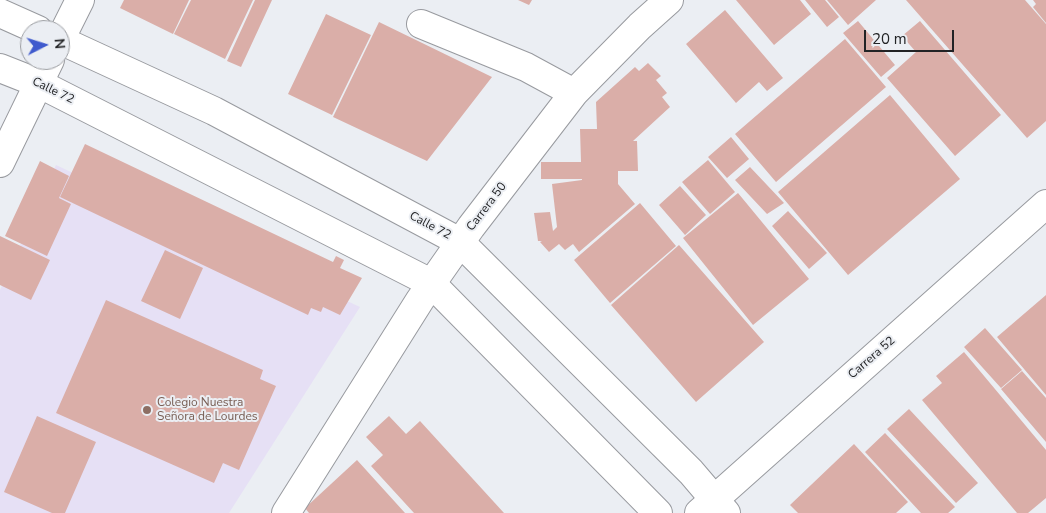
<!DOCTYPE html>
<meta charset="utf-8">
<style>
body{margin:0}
#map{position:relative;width:1046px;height:513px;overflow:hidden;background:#ebeef3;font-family:"Nunito Sans",sans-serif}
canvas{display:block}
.north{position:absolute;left:20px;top:20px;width:50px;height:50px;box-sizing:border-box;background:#ebeef3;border:1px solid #9b9da1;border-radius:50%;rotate:85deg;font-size:14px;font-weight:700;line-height:20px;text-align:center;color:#222325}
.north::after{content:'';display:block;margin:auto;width:18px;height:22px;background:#3f5acd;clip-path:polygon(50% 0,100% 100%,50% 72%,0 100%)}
.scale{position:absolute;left:864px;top:30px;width:90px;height:22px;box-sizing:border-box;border:2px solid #222325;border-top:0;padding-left:6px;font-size:15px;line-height:18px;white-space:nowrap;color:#222325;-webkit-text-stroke:4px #ebeef3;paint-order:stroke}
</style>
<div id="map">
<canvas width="1046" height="513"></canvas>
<div class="north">N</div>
<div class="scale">20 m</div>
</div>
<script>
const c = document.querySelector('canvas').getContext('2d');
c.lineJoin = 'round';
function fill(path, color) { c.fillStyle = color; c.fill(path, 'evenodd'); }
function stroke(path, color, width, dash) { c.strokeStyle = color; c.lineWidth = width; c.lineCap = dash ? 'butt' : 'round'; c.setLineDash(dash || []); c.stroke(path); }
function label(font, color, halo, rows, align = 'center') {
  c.font = font + ' "Nunito Sans",sans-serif'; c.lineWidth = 4; c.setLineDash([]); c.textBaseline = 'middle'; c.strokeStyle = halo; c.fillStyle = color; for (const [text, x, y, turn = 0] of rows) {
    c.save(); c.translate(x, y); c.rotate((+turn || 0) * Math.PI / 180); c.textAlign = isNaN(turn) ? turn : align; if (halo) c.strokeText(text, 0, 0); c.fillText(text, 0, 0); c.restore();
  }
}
fill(new Path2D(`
 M56,165L360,307L229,513H0V290Z`), '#e6e0f5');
fill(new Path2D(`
 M124,0H189L173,34L120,8Z
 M191,0H253L225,59L174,34Z
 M255,0H272L241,67L227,61Z
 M518,0H532L529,5Z
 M736,0H800L811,14L774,45Z
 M805,0H825L839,17L827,27Z
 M827,0H876L848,25Z
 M906,0H1025L1046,24V121L1027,138Z
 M1033,0H1046V23L1033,7L1036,4Z
 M725,10L783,78L767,91L759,82L736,103L686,44Z
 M326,14L371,35L332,115L288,94Z
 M858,21L895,65L881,77L843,33Z
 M920,21L1001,115L955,156L887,78L916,52L902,36Z
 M379,22L492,77L427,161L333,117Z
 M845,39L886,87L776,182L735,134Z
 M648,63L661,76L656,80L667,93L662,97L670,107L633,141H637L638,171H618V184L635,204L579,252L573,244L565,250L559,244L549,252L540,242L542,241H538L534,213L550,212L553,231L557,227L552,184L582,180V179H541V162H581L580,129H597L596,102L635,67L639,71Z
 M890,95L960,179L848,275L778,192Z
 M731,137L749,159L727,178L708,157Z
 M85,144L333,262L336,256L344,260L340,268L362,278L340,315L323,307L321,312L311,308L308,315L60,197Z
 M708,160L735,192L710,214L682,182Z
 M40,161L69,176L59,198L71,204L47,256L5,236Z
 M750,167L784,203L767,214L735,180Z
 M680,186L706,215L685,235L659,205Z
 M738,193L809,279L753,325L683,238Z
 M640,203L676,246L610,303L574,260Z
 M788,211L827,253L809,269L772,226Z
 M0,236L50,260L31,300L0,285Z
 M679,245L764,342L696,402L611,305Z
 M165,250L203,268L180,319L141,301Z
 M1046,295V395L997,337Z
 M106,300L263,370L260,379L276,386L239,470L223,463L214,483L56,413Z
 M985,328L1022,370L1001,388L964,347Z
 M964,352L1046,450V498L1028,513H1017L922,400L942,383L936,376Z
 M1022,371L1046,398V442L1001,389Z
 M909,409L978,483L956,503L887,429Z
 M37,416L96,442L65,513H52L4,492Z
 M389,416L406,434L420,421L504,513H414L371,466L383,455L366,437Z
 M885,433L955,507L948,513H921L865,452Z
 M854,444L908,502L896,513H798L790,505Z
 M357,460L405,513H309L305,508Z`), '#daaea8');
const minor = new Path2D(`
 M421,24L526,67L574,93
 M60,40L80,0
 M0,163L50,60
 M286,513L420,300L471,227L574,93L640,26L669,0
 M699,513L1046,204`);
const major = new Path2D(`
 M0,13L38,30
 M60,40L214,111L460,242L691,472L726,513
 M0,68L38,83L431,283L658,513`);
stroke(minor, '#989a9f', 30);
stroke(major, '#989a9f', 30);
stroke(minor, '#fff', 28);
stroke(major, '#fff', 28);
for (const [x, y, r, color] of [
 [147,410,5,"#8d6e63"]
]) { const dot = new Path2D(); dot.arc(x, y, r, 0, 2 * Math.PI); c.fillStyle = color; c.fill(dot); stroke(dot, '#ebeef3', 2); }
label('12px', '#222325', '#ebeef3', [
 ["Calle 72",53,91,26],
 ["Carrera 50",487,207,-53],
 ["Calle 72",430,226,28],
 ["Carrera 52",872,358,-41]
]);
label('12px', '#785e54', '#ebeef3', [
 ["Colegio Nuestra",157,403],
 ["Señora de Lourdes",157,417]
], 'left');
</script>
